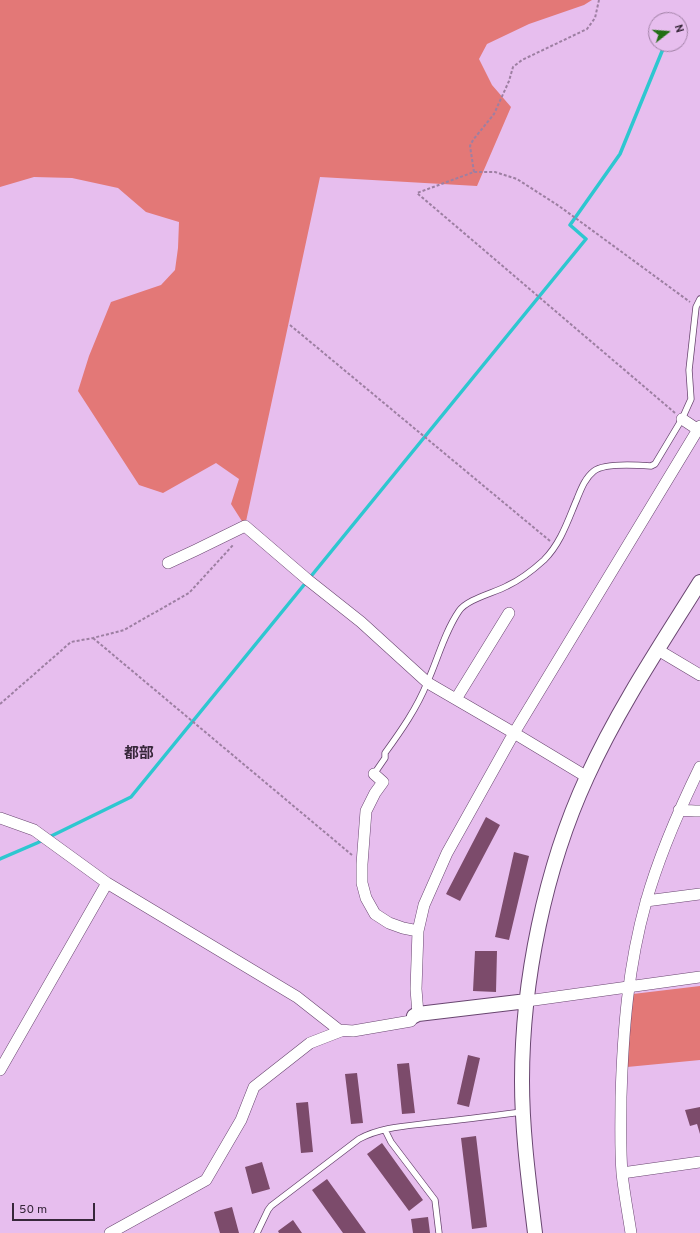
<!DOCTYPE html>
<meta charset="utf-8">
<style>
body{margin:0}
#map{position:relative;width:700px;height:1233px;overflow:hidden;background:#e7beee;font-family:Overpass,sans-serif}
canvas{display:block}
.north{position:absolute;left:648px;top:12px;width:40px;height:40px;box-sizing:border-box;background:#e7beee;border:1px solid #a182a6;border-radius:50%;rotate:73deg;font-size:11px;font-weight:700;line-height:16px;text-align:center;color:#37273a}
.north::after{content:'';display:block;margin:auto;width:14px;height:18px;background:#216f14;clip-path:polygon(50% 0,100% 100%,50% 72%,0 100%)}
.scale{position:absolute;left:12px;top:1203px;width:83px;height:18px;box-sizing:border-box;border:2px solid #37273a;border-top:0;padding-left:5px;font-size:12px;line-height:14px;white-space:nowrap;color:#37273a;-webkit-text-stroke:3px #e7beee;paint-order:stroke}
</style>
<div id="map">
<canvas width="700" height="1233"></canvas>
<div class="north">N</div>
<div class="scale">50 m</div>
</div>
<script>
const c = document.querySelector('canvas').getContext('2d');
c.lineJoin = 'round';
function fill(path, color) { c.fillStyle = color; c.fill(path, 'evenodd'); }
function stroke(path, color, width, dash) { c.strokeStyle = color; c.lineWidth = width; c.lineCap = dash ? 'butt' : 'round'; c.setLineDash(dash || []); c.stroke(path); }
function label(font, color, halo, rows, align = 'center') {
  c.font = font + ' Overpass,"Noto Sans JP",sans-serif'; c.lineWidth = 4; c.setLineDash([]); c.textBaseline = 'middle'; c.strokeStyle = halo; c.fillStyle = color; for (const [text, x, y, turn = 0] of rows) {
    c.save(); c.translate(x, y); c.rotate((+turn || 0) * Math.PI / 180); c.textAlign = isNaN(turn) ? turn : align; if (halo) c.strokeText(text, 0, 0); c.fillText(text, 0, 0); c.restore();
  }
}
fill(new Path2D(`
 M0,0H592L584,5L529,24L487,44L479,59L492,85L511,107L477,186L320,177L245,526L231,504L239,479L216,463L163,493L139,485L78,391L89,356L111,302L161,285L175,270L178,248L179,222L146,212L118,188L72,178L34,177L0,187Z
 M700,986V1060L627,1067L633,994Z`), '#e37877');
stroke(new Path2D(`
 M0,859L37,843L131,797L586,239L570,225L620,154L665,44`), '#2ec7d0', 3.5);
fill(new Path2D(`
 M486,817L500,825L460,901L446,894Z
 M514,852L529,856L509,940L495,937Z
 M475,951H497L496,992L473,991Z
 M468,1055L480,1058L469,1107L457,1104Z
 M409,1063L415,1113L402,1114L397,1064Z
 M357,1073L363,1123L351,1124L345,1074Z
 M308,1102L313,1152L301,1153L296,1103Z
 M700,1107V1134L697,1124L690,1126L685,1110Z
 M476,1136L487,1227L472,1229L461,1138Z
 M382,1143L423,1200L409,1211L367,1154Z
 M262,1162L270,1189L252,1194L245,1167Z
 M327,1179L366,1233H343L312,1190Z
 M232,1207L239,1233H220L214,1212Z
 M428,1217L430,1233H413L411,1219Z
 M293,1220L302,1233H279L278,1231Z`), '#7c4b6b');
const service = new Path2D(`
 M374,774L385,758V753C401,731 417,708 427,683C438,659 444,633 459,611C467,599 494,593 507,586C520,580 533,570 544,560C561,543 568,520 577,499C581,489 585,478 594,471C604,463 638,465 651,466L655,464L682,419L691,399L689,370L696,307L700,299
 M385,1130L391,1142L435,1200L439,1233
 M257,1233L268,1210L271,1206L359,1139C381,1127 407,1126 431,1123C461,1120 492,1116 522,1112`);
const minor = new Path2D(`
 M682,419L700,431
 M168,563L196,550L245,526L308,580L361,622L428,683L514,733L587,777
 M658,650L700,675
 M456,699L509,613
 M374,774L383,782L375,793L366,811L362,864V883L366,898L375,914L389,923L403,928L418,931
 M679,810L695,811H700
 M0,818L34,830L107,883L297,997L339,1030L353,1031L411,1021L414,1016
 M646,901L700,894
 M527,1001L700,977
 M418,1014L416,989L418,931L424,905L447,853L514,733L700,426
 M0,1070L107,883
 M622,1173L700,1162
 M110,1233L206,1180L241,1120L254,1087L310,1043L341,1031
 M631,1233C628,1213 624,1193 622,1173C620,1148 621,1122 621,1097C623,1031 628,966 646,902C659,856 679,810 700,767`);
const tertiary = new Path2D(`
 M414,1016L418,1014L527,1001
 M535,1233C529,1183 522,1132 522,1081C522,981 545,868 587,777C618,709 660,646 700,582`);
stroke(service, '#694670', 7);
stroke(minor, '#694670', 12);
stroke(tertiary, '#694670', 16);
stroke(new Path2D(`
 M474,172L470,146L473,140L494,114L509,81L513,67L522,60L587,29L595,18L599,0
 M290,325L550,541
 M675,413L417,193L474,172H495L517,179L559,206L690,302
 M93,638L352,855
 M0,704L71,642L93,638L124,630L189,593L234,544`), '#9d7fa2', 2, [3, 2]);
stroke(service, '#fff', 5.5);
stroke(minor, '#fff', 11);
stroke(tertiary, '#fff', 14);
label('bold 15px', '#37273a', '#e7beee', [
 ["都部",139,755]
]);
</script>
